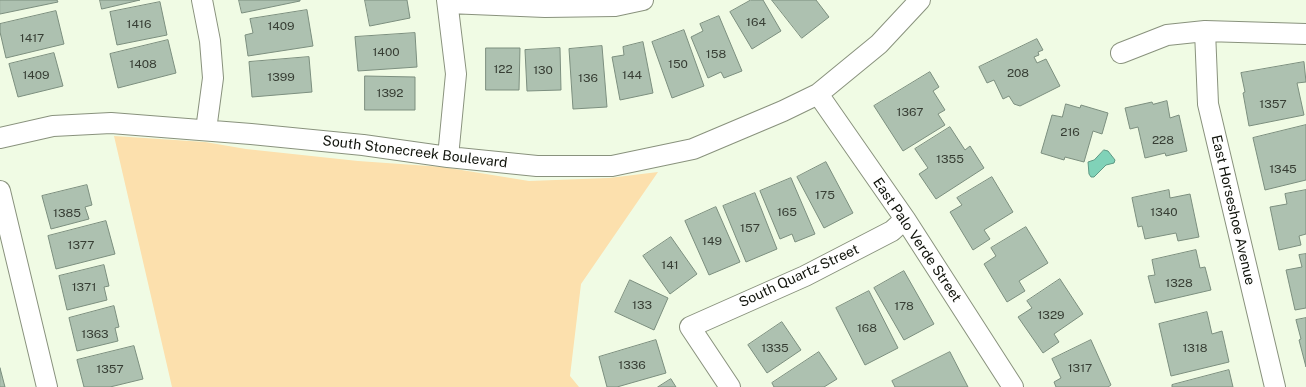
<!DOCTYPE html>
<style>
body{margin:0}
canvas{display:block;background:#f0fbe4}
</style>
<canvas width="1306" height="387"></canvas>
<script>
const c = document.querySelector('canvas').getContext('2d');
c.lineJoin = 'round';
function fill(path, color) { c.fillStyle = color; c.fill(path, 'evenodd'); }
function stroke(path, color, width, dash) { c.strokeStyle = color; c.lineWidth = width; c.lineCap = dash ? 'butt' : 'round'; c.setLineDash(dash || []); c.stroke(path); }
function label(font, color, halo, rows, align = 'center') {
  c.font = font + ' "Public Sans",sans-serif'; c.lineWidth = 3; c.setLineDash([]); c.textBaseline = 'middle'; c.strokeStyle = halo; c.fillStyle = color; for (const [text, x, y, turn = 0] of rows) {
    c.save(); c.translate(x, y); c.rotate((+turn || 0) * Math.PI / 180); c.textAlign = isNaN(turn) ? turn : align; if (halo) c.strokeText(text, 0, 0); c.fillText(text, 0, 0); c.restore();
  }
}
fill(new Path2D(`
 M114,136L205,142L246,149L358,161L443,167L529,181L609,178L658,172L581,284L570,376L579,387H172Z`), '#fce0ad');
const water = new Path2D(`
 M1104,150L1108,151L1115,160L1114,163L1106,165L1094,177H1091L1089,174L1088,162L1094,160Z`);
fill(water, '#80d2b8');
stroke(water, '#5e9984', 1);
const building = new Path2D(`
 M0,0H57L58,2L0,14Z
 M100,0H140L102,9Z
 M239,0H300V1L242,13Z
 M365,0H407L410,18L370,26Z
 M751,0H763L781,31L752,49L730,12Z
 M772,0H816L829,17L802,38Z
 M160,2L167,35L117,45L110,12Z
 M307,10L313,46L248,56L245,35L253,33L250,19Z
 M56,11L64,44L6,58L0,32V24Z
 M719,16L742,71L724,78L721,72L708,78L691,37L703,31L700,24Z
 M684,30L704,86L672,98L652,42Z
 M415,33L417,67L358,71L355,37Z
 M1037,39L1043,50L1038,52L1039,55L1034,57L1037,63L1046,59L1060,86L1020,106L1014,104L1009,96L1003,99L994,80L987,83L979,67Z
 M168,40L176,73L118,88L110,54Z
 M643,42L653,93L620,100L612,57L624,55L623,47Z
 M602,46L607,107L573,109L569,49Z
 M486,48H520L519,90H486Z
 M560,48L561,90L527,91L525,50Z
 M54,53L63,86L18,97L9,64Z
 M309,57L312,92L252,97L249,62Z
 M1304,62L1306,82L1297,83L1304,115L1249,126L1243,93L1245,92L1241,73Z
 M930,72L939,87L933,91L945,110L938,114L945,125L903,151L874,106Z
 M365,76L415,77V110H365Z
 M1167,101L1170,118L1179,115L1187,151L1166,156L1165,153L1145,158L1138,127L1130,129L1125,108L1152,102L1153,104Z
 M1066,104L1080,108L1081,105L1108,113L1102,134L1093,131L1084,162L1065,157L1064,160L1041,153L1052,115L1062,117Z
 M1306,125V180L1265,190L1253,138Z
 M950,127L965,150L970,146L984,168L936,199L919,174L928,168L915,149Z
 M826,162L853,213L824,228L797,177Z
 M992,177L1013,212L984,230L990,239L973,250L950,212L962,205L957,198Z
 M791,178L815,234L795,242L792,234L780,239L760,191Z
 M87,185L92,205L85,207L89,219L51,229L42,196Z
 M1169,190L1170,198L1190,194L1199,237L1178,241L1176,233L1145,239L1142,226L1138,227L1132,198Z
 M1306,190V234L1299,236L1301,245L1279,250L1270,207L1287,204L1285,194Z
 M755,193L777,249L746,262L723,206Z
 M716,207L740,262L709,275L685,221Z
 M106,221L115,254L56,269L48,236Z
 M1026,227L1048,263L1019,281L1025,291L1007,302L984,264L996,256L991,248Z
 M671,237L697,274L670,294L643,256Z
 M1196,250L1200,268L1205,267L1211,290L1155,303L1148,276L1155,275L1152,260Z
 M1306,254V308L1295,310L1286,270L1302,267L1299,255Z
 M104,265L109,286L104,287L107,300L67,310L59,276Z
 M904,271L934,324L904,340L874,288Z
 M1060,279L1083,314L1054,334L1059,342L1043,353L1018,317L1032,308L1027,301Z
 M630,280L668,298L654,330L615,312Z
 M869,291L898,348L865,365L836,308Z
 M114,306L119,327L115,328L118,341L77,351L69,318Z
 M1207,312L1212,334L1222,331L1229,362L1171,376L1159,324Z
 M1306,318V367L1299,340L1301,339L1296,320Z
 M782,322L801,350L767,373L748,345Z
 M656,340L666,373L617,387H607L599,357Z
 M1091,340L1111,385L1108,387H1056L1054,382L1061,378L1052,359Z
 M134,346L143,379L110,387H84L77,360Z
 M819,352L837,379L824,387H774L772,383Z
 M950,352L968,387H895L892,381Z
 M0,368L5,387H0Z
 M1229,370L1233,387H1172V385Z
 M671,379L676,387H658Z`);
fill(building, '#adc1b0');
stroke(building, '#7c8f7f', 1);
const minor = new Path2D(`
 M202,0L210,41L213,78L206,130
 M447,0L456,74L448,157
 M448,3L545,7L615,6L643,0
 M1205,31L1208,104L1275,387
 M1121,53L1167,35L1205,31L1306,34
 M818,94L905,219L1013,387
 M0,138L53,126L111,123L251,134L363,145L448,157L537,166H612L693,149L783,111L818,94L879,44L920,0
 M0,191L47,387
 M730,387L690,327L805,276L892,231L905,219`);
stroke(minor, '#89927d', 22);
stroke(minor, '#fff', 20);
label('12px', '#373e34', null, [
 ["164",756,22],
 ["1416",139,24],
 ["1409",281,26],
 ["1417",32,38],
 ["1400",386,52],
 ["158",716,54],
 ["1408",143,64],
 ["150",678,64],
 ["122",503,69],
 ["130",543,70],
 ["208",1018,73],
 ["1409",36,75],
 ["144",632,75],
 ["1399",281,77],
 ["136",588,78],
 ["1392",390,93],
 ["1357",1273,104],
 ["1367",910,112],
 ["216",1070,132],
 ["228",1163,140],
 ["1355",950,159],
 ["1345",1283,169],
 ["175",825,195],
 ["165",787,212],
 ["1340",1164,212],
 ["1385",67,213],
 ["157",750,228],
 ["149",712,241],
 ["1377",81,245],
 ["141",670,265],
 ["1328",1179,283],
 ["1371",84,287],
 ["133",642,305],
 ["178",904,306],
 ["1329",1051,315],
 ["168",867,328],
 ["1363",95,334],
 ["1335",775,348],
 ["1318",1195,348],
 ["1336",632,365],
 ["1317",1080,368],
 ["1357",110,369]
]);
label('14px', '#10130b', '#fff', [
 ["South Stonecreek Boulevard",415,152,7],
 ["East Horseshoe Avenue",1233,210,77],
 ["East Palo Verde Street",917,240,56],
 ["South Quartz Street",799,276,-25]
]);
</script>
